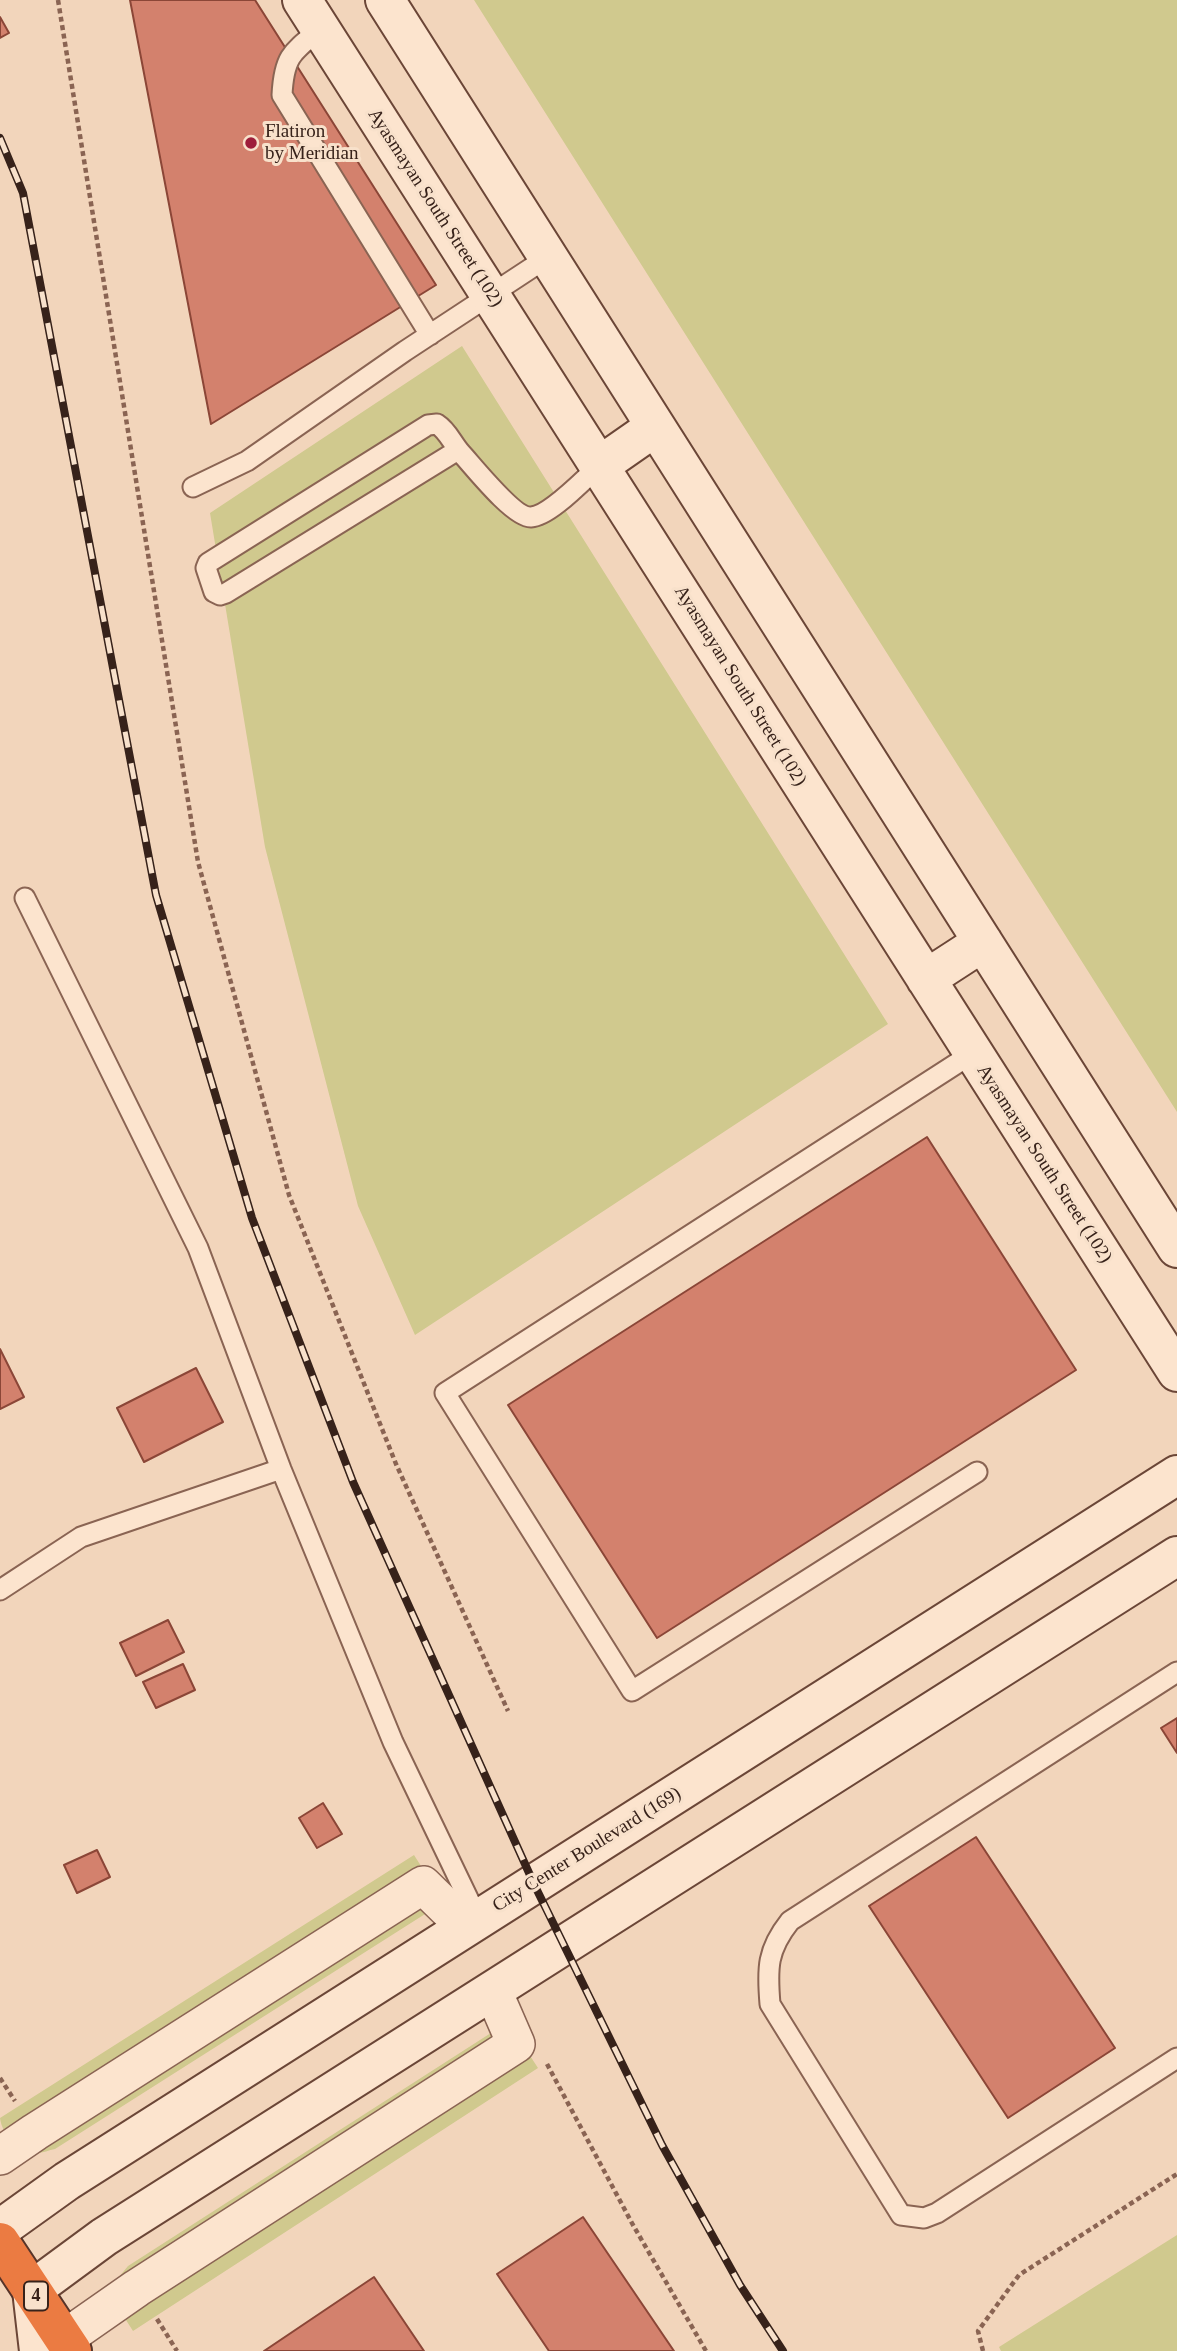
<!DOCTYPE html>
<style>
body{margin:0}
canvas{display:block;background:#f2d5bb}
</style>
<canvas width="1177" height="2351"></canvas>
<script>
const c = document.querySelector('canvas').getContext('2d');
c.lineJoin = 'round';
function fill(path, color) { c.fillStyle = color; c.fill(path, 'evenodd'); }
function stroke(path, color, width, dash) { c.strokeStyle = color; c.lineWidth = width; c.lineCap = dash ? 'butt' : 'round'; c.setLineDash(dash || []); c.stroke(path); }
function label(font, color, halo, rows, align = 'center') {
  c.font = font + ' "Times New Roman",serif'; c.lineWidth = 6; c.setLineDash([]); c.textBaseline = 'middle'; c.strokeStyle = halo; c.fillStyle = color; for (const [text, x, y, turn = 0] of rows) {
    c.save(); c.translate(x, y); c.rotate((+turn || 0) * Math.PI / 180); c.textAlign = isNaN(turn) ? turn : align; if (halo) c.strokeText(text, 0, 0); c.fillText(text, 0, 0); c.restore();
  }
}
fill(new Path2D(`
 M474,0H1177V1112Z
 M462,346L888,1024L415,1335L358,1206L265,847L210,513Z
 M414,1855L444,1902L55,2149C49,2150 43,2153 37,2153C19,2153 2,2135 0,2118Z
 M508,2022L538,2068L133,2331L117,2306L114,2283L128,2266Z
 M1177,2235V2351H1001L999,2347Z`), '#d0c98e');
const building = new Path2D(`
 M130,0H255L436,285L211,424Z
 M0,17L9,33L0,38Z
 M927,1137L1076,1370L657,1638L508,1405Z
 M0,1349L24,1397L0,1409Z
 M196,1368L223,1422L144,1462L117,1408Z
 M168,1620L184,1652L136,1676L120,1643Z
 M183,1664L195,1690L156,1708L143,1682Z
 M1177,1718V1753L1161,1728Z
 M323,1803L342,1834L317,1848L299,1818Z
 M976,1837L1115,2048L1008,2118L869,1906Z
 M97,1850L110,1877L77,1893L64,1865Z
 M583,2217L674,2351H549L497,2274Z
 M374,2277L424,2351H264Z`);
fill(building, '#d3816d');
stroke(building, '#8b4637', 2);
const lane = new Path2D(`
 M321,29C292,52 284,56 282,95L430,335
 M458,450L226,593L220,595L214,592L206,568L208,563L428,425L437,424C448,431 452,443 461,453C473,466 514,518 531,517C550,516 584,479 599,466
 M193,487L247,461L405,351L548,257
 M25,898L198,1248L281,1469L393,1742L478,1919
 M973,1053L445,1393L632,1691L977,1472
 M0,1590L81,1537L281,1469
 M1177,1672L790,1921C767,1950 767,1968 770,2004L901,2215L924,2218L937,2213L1177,2058`);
const street = new Path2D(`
 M0,2156L35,2132L423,1885L466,1927
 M64,2339L137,2288L516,2044L493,1991`);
const secondary = new Path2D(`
 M302,0L1177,1372
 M385,0L1177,1248
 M599,466L655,427
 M926,979L983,942
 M0,2229L67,2181L1177,1475
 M39,2351L32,2290L104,2237L1177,1556`);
const highway = new Path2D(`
 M0,2242L72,2351`);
stroke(lane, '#8a6453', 23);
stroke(street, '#8a6453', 40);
stroke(secondary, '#6b4637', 42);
stroke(highway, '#573429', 42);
stroke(new Path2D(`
 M58,0L198,862L289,1195L396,1464L508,1711
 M547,2064L633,2225L706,2351
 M0,2078L15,2101
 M157,2319L177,2351
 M983,2351L978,2331L1019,2275L1177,2174`), '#8a6453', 4.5, [5, 3.5]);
stroke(lane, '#fce4ce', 19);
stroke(street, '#fce4ce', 37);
stroke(secondary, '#fce4ce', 38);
stroke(highway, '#eb7b42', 38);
const rail = new Path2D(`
 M0,138L23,193L156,895L252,1218L353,1482L534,1884L662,2145L740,2285L783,2351`);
stroke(rail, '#37221a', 8);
stroke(rail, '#f8e1cb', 5, [16]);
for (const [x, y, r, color] of [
 [251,143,7,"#9e1e3b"]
]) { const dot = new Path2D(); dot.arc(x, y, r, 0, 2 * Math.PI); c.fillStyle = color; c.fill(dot); stroke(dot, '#f8e1cb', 2.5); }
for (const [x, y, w] of [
 [36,2296,24]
]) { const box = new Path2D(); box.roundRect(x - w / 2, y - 14.5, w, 29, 5); c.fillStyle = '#f8e1cb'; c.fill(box); stroke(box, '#37221a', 2); }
label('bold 18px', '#37221a', null, [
 ["4",36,2296]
]);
label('19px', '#37221a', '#f8e1cb', [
 ["Flatiron",265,132],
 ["by Meridian",265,154]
], 'left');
label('19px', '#37221a', '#f8e1cb', [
 ["Ayasmayan South Street (102)",435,208,57],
 ["Ayasmayan South Street (102)",740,686,58],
 ["Ayasmayan South Street (102)",1044,1164,57],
 ["City Center Boulevard (169)",587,1850,-32]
]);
</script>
